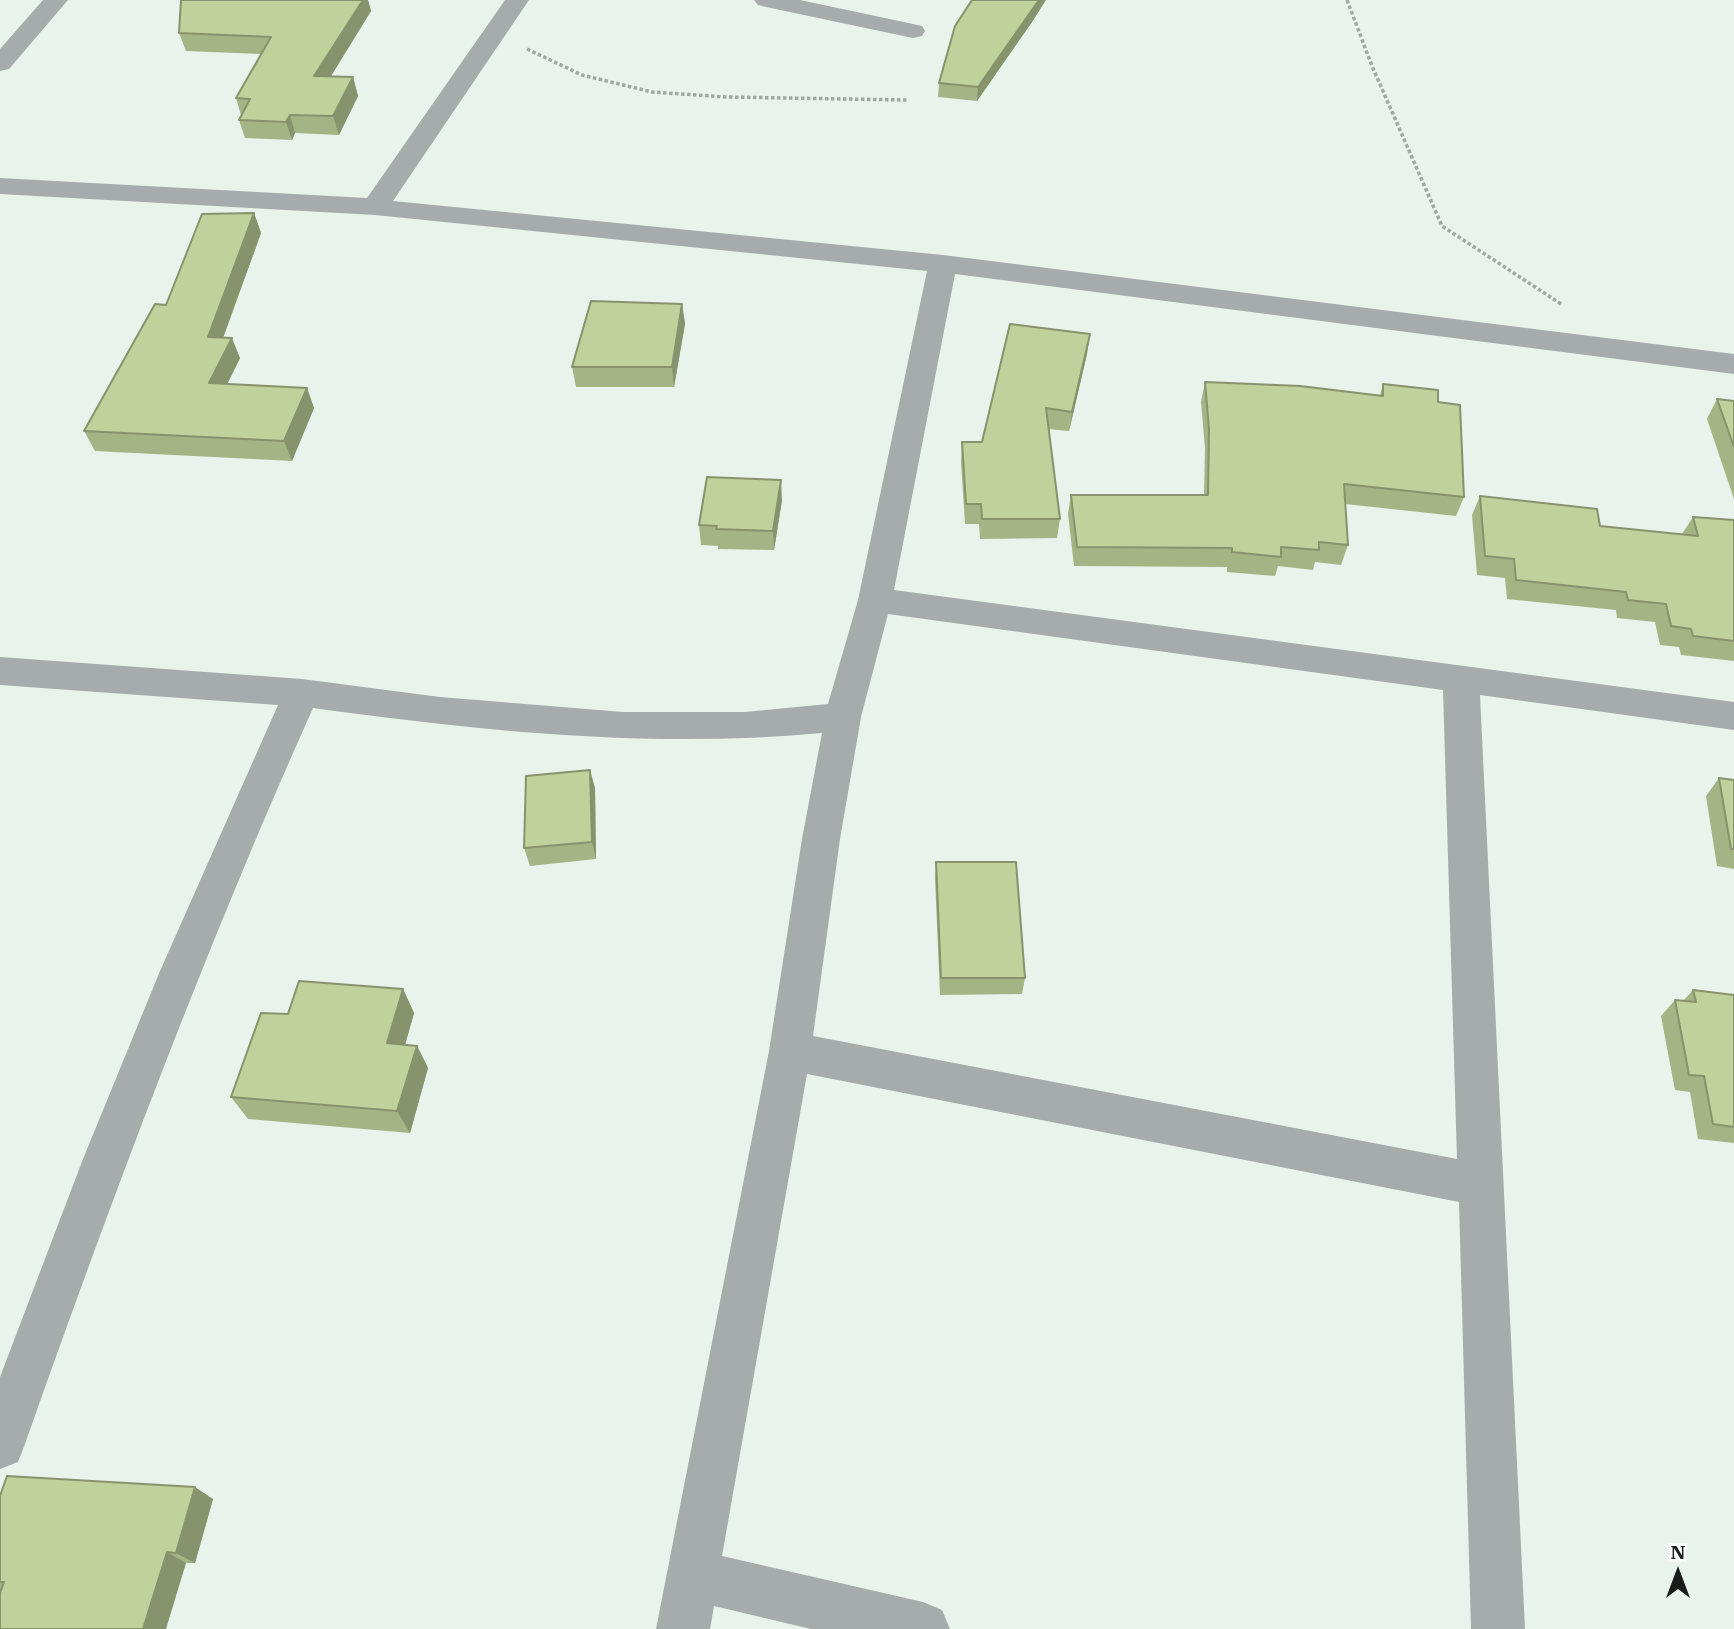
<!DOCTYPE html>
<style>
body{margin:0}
#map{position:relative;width:1734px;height:1629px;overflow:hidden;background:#e7f3eb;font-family:"IBM Plex Serif",serif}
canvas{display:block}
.north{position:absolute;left:1643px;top:1538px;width:70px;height:70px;-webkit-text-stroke:5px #fff;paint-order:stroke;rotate:0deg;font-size:19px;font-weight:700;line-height:28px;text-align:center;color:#171b19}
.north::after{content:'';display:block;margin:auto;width:24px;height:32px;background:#171b19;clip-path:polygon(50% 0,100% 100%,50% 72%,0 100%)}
</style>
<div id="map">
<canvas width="1734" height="1629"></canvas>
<div class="north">N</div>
</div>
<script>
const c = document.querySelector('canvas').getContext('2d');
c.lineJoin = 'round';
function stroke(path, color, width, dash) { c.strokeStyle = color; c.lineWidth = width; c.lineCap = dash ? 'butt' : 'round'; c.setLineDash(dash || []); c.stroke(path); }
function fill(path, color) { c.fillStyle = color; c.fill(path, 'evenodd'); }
stroke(new Path2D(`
 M1347,0L1372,66L1442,226L1561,304
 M527,49L582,75L652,92L726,97L907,100`), '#9fa8a2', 3.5, [3.5, 2.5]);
fill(new Path2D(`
 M43,0H68L9,69L0,71V49Z
 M505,0H529L393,201L943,255L1734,354V374L955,274L894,590L1734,702V730L1480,695L1525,1629H1471L1459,1202L807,1074L722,1556L923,1602L942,1610L950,1629H811L714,1606L710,1629H656L769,1051L802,839L822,733C648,749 485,731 313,708C205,949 113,1195 25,1444L18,1462L0,1469V1377L83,1159L160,971L278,705L0,685V657L302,679L440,697L623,712H745L828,704L858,600L927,271L375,215L0,194V178L367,198ZM888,614L1443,690L1457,1159L813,1036L840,839L861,717Z
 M754,0H800L913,24L922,26L925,31L922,36L913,38L766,7L758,5Z`), '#a6acab');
fill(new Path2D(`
 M181,0H368L371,11L331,76L353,77L358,96L339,135L295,133L292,140L245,138L239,120L241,115L236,98L261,54L186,51L179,33Z
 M1034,19L977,101L938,97L939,83Z
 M254,213L261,233L223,338L240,358L227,384L307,388L314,408L292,461L95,451L84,431L166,305Z
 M682,304L685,324L674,387H576L572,367Z
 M1087,354L1069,431L1048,429L1060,519L1057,538L980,539L979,524H965L961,462L962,442H982Z
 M1205,382L1380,395L1383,384L1438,402L1464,497L1456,516L1345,504L1348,545L1341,565L1315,562L1313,570L1278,566L1275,576L1227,572V567L1074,566L1068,514L1071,495H1204L1205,448L1201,402Z
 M1717,399L1734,401V499L1707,419Z
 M1480,496L1600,526L1682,534L1693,517L1734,520V661L1681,655L1679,647L1660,645L1655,622L1617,618L1616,610L1507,599L1505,578L1477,575L1472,515Z
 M782,500L774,550L718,549V546L701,545L699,525Z
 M1719,778L1734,780V869L1717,866L1706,796Z
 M595,788L596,859L530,866L524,848Z
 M936,862L1025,978L1022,994L940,995L935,879Z
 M403,989L414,1013L405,1045L417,1046L428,1068L410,1133L248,1119L231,1097L288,1014Z
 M1693,990L1734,995V1143L1698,1139L1690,1092L1675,1090L1661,1016L1675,1000L1683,1001Z
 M0,1496L213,1499L195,1563H186L1,1590H0Z`), '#a4b585');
fill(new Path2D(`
 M363,0H368L371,11L320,94L314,76Z
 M1039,0H1046L1034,19L977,101L978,87Z
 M353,77L358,96L339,135L333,116Z
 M290,115L295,133L292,140L286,122Z
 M254,213L261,233L216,357L208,337Z
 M682,304L685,324L674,387L672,367Z
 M1090,334L1087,354L1069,431L1072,412Z
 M232,338L240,358L218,403L209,383Z
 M307,388L314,408L292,461L284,441Z
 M781,480L782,500L774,550L773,531Z
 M590,770L595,788L596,859L592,842Z
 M403,989L414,1013L399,1066L387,1043Z
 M417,1046L428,1068L410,1133L397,1111Z
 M195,1487L213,1499L195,1563L176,1553Z
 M167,1552L186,1563L166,1629H143Z`), '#86936c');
const building = new Path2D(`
 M181,0H363L314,76L353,77L333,116L290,115L286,122L239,120L250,99L236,98L271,37L179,33Z
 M972,0H1039L978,87L939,83L955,26Z
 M254,213L208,337L232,338L209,383L307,388L284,441L84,431L155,304L166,305L202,214Z
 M591,301L682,304L672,367H572Z
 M1010,324L1090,334L1072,412L1046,408L1060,519H982L981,504H966L962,442H982Z
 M1205,382L1300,386L1383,396V384L1438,390V402L1460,405L1464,497L1344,484L1348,545L1319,542V550L1281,547V557L1232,552V548L1077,547L1071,495H1208L1209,429Z
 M1717,399L1734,401V447Z
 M707,477L781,480L773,531L716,529L717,526L699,525Z
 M1480,496L1597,509L1600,526L1698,536L1693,517L1734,520V641L1693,636L1691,629L1671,626L1666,604L1628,600L1626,592L1516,580L1514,559L1485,556Z
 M590,770L592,842L524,848L526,776Z
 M1719,778L1734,780V849H1731Z
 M936,862H1016L1025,978H941Z
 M299,981L403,989L387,1043L417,1046L397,1111L231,1097L261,1013L288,1014Z
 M1693,990L1734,995V1127L1713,1124L1704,1076L1689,1075L1675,1000L1696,1002Z
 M7,1476L195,1487L176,1553L167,1552L143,1629H0V1593L4,1582H0V1496Z`);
fill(building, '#bfd29b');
stroke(building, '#86936c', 2);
</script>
